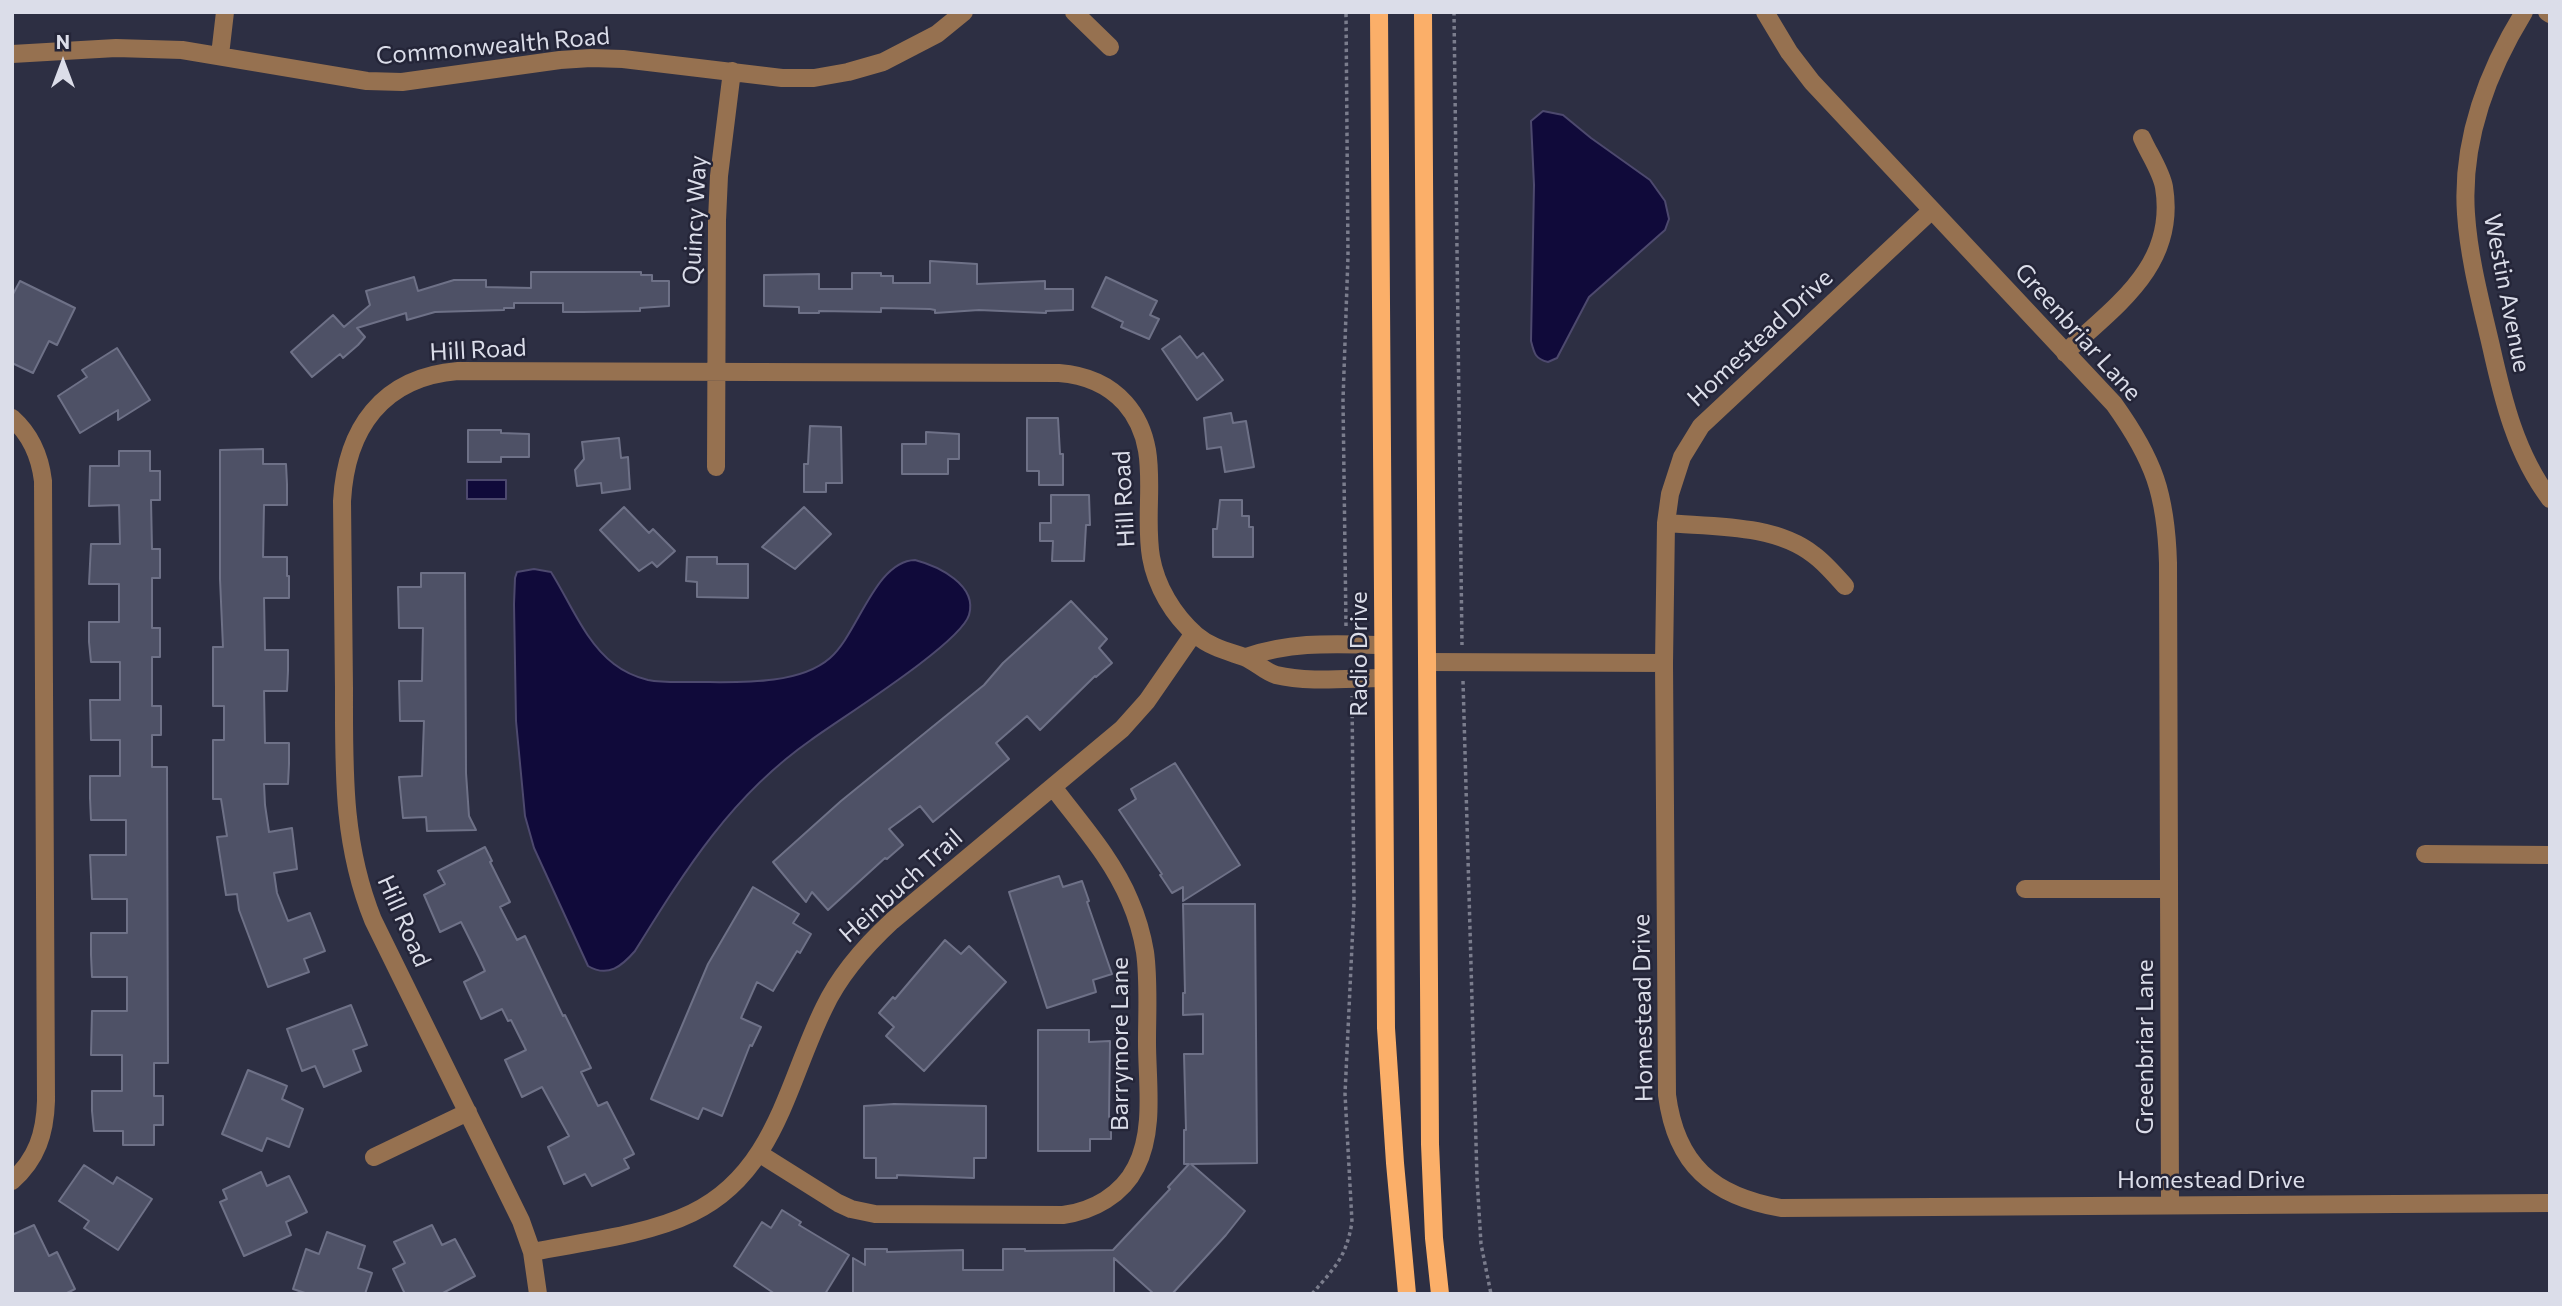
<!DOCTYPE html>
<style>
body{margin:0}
#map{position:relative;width:2562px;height:1306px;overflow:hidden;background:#2d2f43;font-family:Commissioner,sans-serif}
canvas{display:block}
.frame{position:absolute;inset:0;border:14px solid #dbdde9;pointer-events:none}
.north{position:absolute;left:28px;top:28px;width:70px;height:70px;-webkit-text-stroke:5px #242538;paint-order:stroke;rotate:0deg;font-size:19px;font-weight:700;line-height:28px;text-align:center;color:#dbdde9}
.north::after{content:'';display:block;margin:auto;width:24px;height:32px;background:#dbdde9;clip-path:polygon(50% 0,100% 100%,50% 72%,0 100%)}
</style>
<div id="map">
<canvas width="2562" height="1306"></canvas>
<div class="frame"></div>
<div class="north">N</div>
</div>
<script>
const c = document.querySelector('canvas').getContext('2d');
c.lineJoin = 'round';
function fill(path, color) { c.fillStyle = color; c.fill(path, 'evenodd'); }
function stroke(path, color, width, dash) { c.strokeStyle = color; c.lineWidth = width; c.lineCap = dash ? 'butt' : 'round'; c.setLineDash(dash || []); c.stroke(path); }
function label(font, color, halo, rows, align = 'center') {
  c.font = font + ' Commissioner,sans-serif'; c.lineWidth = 5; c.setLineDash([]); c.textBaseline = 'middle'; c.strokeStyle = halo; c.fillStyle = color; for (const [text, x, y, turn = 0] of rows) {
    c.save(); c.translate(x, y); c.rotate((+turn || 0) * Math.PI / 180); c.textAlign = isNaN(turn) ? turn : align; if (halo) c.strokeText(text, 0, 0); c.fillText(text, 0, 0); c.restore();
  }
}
const water = new Path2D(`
 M1543,111L1563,115L1591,138L1650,180L1665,201L1669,219L1665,230L1589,297L1557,358L1548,362C1535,359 1534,353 1531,341L1534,185L1531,121Z
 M467,480H506V499H467Z
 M915,560C938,566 978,585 969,615C960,644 841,718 811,740C731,796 686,869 635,951C622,966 608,978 588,966L534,848L525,816L516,721L514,604L515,578L517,572L534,569L551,572C570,602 585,642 614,664C623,671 636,677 648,680C663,683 681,682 696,682C736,682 798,686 830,658C858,634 875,561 915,560Z`);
fill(water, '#100a3a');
stroke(water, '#4d496e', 2);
const building = new Path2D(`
 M930,261L977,264V284L1045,281V289H1073V310L1046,311V313L979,310L935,313V310L930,309L881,308V312L819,311V313H799V307L764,306V275L819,274V289H852V273H881V276H893V283H930Z
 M531,272H641V275H652V281H669V306L640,308V311L583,312H563V303H514V308H504V310L435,312L407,320L406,313L357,328L365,337L358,345L343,358L340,354L312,377L291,352L333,315L344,327L370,305L366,291L414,277L418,291L454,280H486V287L531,288Z
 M1106,277L1157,301L1150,315L1159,319L1149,339L1121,327L1123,322L1092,307Z
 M20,281L75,308L57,345L49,341L33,373L12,363V296Z
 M1180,336L1197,358L1203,353L1223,380L1197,400L1162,349Z
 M117,348L150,400L118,420V410L80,433L58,396L87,377L82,370Z
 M1231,413L1233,423L1246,421L1254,467L1225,472L1221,447L1207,449L1204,418Z
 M1027,418H1058L1060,454H1063V485H1039V471H1027Z
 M810,426L841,427L842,483H826V492H804V464H808Z
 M468,430H501V433L529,434V457H501V462H468Z
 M926,432L959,434V459H948V474H902V444H926Z
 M619,438L621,458L628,457L630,489L602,493L601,483L577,486L575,470L584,459L582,442Z
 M263,449V464H286L287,484V505H264L263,557H287V576H289V598H264L265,650H288V671L287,691H264L265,743H289V764L288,784H264L265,805L269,832L292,828L297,869L274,873L277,893L288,921L310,913L325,951L304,959L309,972L268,987L239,910L237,894L226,895L217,837L227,836L221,799H213V740H224V706H213V647H223L220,579V450Z
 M119,451H150V471H160V500H151L152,549H160V578H152V628H160V657H152V706H161V735H152V767H167L168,1063H154V1096H163V1125H154V1145H123V1131H94L92,1111V1091H122V1055H91L92,1011H127V977H92L91,955V933H127V899H92L90,855H126V820H91L90,798V776H120V740H91L90,700H120V662H91L89,642V622H119V584H89L91,544H120L119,505L89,506L90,466H119Z
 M1051,495H1089L1090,525H1086L1084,561H1052L1053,541H1040V523H1051Z
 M1220,500H1242V516H1249V527H1253V557H1213V529H1217Z
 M624,507L649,533L653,529L675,551L657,567L652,562L639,571L600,530Z
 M804,507L831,534L795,569L762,547Z
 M687,557H717V564H748V598L697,597V582L686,581Z
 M421,573H465L466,773L469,816L476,830L427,831L426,817L403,818L399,777L422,776L424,721H400L399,681H422L423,628H399L398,587H421Z
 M1071,601L1107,639L1099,648L1112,663L1096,677L1095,676L1040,730L1027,716L996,743L1009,759L933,822L920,806L889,829L903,845L887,859L885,858L828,910L812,892L806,902L773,862L841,801L984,685L1003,663Z
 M1175,763L1240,865L1183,901V887L1172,893L1160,875L1162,874L1119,810L1136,799L1131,789Z
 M485,847L492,861L490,862L510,902L500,907L517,940L525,936L563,1016L565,1015L591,1068L581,1072L598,1106L607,1102L634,1154L624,1159L629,1168L592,1186L585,1174L564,1184L548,1147L569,1136L542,1087L522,1097L505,1060L526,1050L511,1020L508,1021L502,1009L481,1019L464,982L485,971L479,958L461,922L440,932L424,895L445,884L438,871Z
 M1059,876L1063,887L1082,881L1089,901L1087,902L1112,974L1093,980L1096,992L1047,1008L1009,892Z
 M753,887L799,914L793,923L811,934L800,953L797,951L773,991L757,982L741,1018L761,1027L752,1046L750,1045L722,1116L703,1108L698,1119L651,1099L708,964Z
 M1183,904H1255L1257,1163L1191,1164L1245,1211L1226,1235L1172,1294H1154L1114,1258V1294H853V1258L865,1265V1249H887V1252L963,1250V1270H1003V1249H1025V1251L1113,1250L1170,1189L1168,1187L1189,1164H1184V1130H1186L1184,1054H1203V1014L1183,1015V993H1185Z
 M945,940L961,954L969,946L1006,982L924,1071L886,1036L894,1027L879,1013L893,997L895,999Z
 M351,1005L367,1045L353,1050L361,1071L324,1087L315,1066L302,1071L287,1029Z
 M1038,1030H1089V1042L1110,1041L1109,1117H1111V1139H1090V1151H1038Z
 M248,1070L287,1086L282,1099L303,1109L289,1147L267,1138L262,1151L222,1134Z
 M894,1104L986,1106V1158H974V1178L897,1175V1178H876V1158H864V1106Z
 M84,1165L113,1184L117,1177L152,1199L118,1250L84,1228L89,1221L59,1201Z
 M261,1172L267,1186L289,1176L307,1212L286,1222L291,1235L244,1256L220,1202L227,1199L223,1190L225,1189Z
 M782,1210L801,1222L799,1225L849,1255L825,1294H775L734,1266L762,1222L771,1228Z
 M34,1225L49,1256L57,1252L75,1289L65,1294H12V1235Z
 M432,1225L442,1245L455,1239L475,1276L441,1294H405L393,1269L405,1263L394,1242Z
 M327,1232L365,1246L358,1268L372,1273L365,1294H308L293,1289L306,1249L319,1254Z`);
fill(building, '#4e5166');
stroke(building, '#6e7187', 2);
stroke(new Path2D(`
 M1454,12L1462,645
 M1346,626L1343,400L1348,256L1346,12
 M1463,681L1477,1178L1481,1244L1491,1294
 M1312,1294C1335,1267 1346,1258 1352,1222L1345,1094L1354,903L1352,696`), '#7b7d8d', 3.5, [3.5, 3.5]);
stroke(new Path2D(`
 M1074,12L1110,47
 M1765,12L1789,52L1812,82L2114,404C2154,460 2166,494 2168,563L2170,1205
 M2524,12C2486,74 2461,141 2466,214C2469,259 2481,303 2491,346C2503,400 2516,454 2550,499
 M2547,12L2550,14
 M12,54L116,48L182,50L367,81L402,82L560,60L591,58L623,59L782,78H814L848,72L883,62L937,34L964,12
 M220,55L225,12
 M1932,210L1701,426L1682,457L1670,494L1666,523L1664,663L1667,1095C1676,1165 1713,1196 1781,1208L2550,1203
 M2065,353C2115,306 2177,266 2164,187C2161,171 2149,154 2142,138
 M12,418C31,435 40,456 43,481L46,1101C45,1133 37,1159 12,1181
 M716,467L717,220L719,176L732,71
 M1666,523C1714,527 1775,524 1814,555C1825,563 1835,575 1845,586
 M1246,657C1293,641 1334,644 1383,645
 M1427,662L1664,663
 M2425,854L2550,855
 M2025,889H2169
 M760,1154L838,1203L851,1209L875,1214L1063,1215C1093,1211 1122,1195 1136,1167C1155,1130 1147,1082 1147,1042C1147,1012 1149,981 1145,952C1142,934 1137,917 1130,901C1112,858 1080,823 1053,787
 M374,1157L468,1112
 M532,1252C582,1242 647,1235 692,1213C775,1173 787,1083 824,1008C840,974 865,946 892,921L1122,729L1147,701L1194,633
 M538,1294L532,1252L521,1221L373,920C342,843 344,771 344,689C343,626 343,564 342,501C346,429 382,377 458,371L1059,373C1085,375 1107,383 1125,403C1164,447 1142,504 1151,557C1156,586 1173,615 1196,635C1210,647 1227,651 1244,657C1255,661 1265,672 1276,675C1308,683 1351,678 1383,678`), '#967150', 18);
stroke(new Path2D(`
 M1379,12L1386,1028L1395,1163L1407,1294
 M1423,12L1430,1144L1434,1238L1440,1294`), '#fbaf69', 18);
label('24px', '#dbdde9', '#242538', [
 ["Commonwealth Road",493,46,-5],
 ["Quincy Way",695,220,-87],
 ["Westin Avenue",2507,293,79],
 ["Greenbriar Lane",2078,332,48],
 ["Homestead Drive",1760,338,-43],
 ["Hill Road",478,350,-3],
 ["Hill Road",1124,499,-93],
 ["Radio Drive",1359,654,-90],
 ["Heinbuch Trail",901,886,-42],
 ["Hill Road",404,921,66],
 ["Homestead Drive",1643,1008,-91],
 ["Barrymore Lane",1120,1044,-90],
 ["Greenbriar Lane",2145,1047,-90],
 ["Homestead Drive",2211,1180]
]);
</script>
